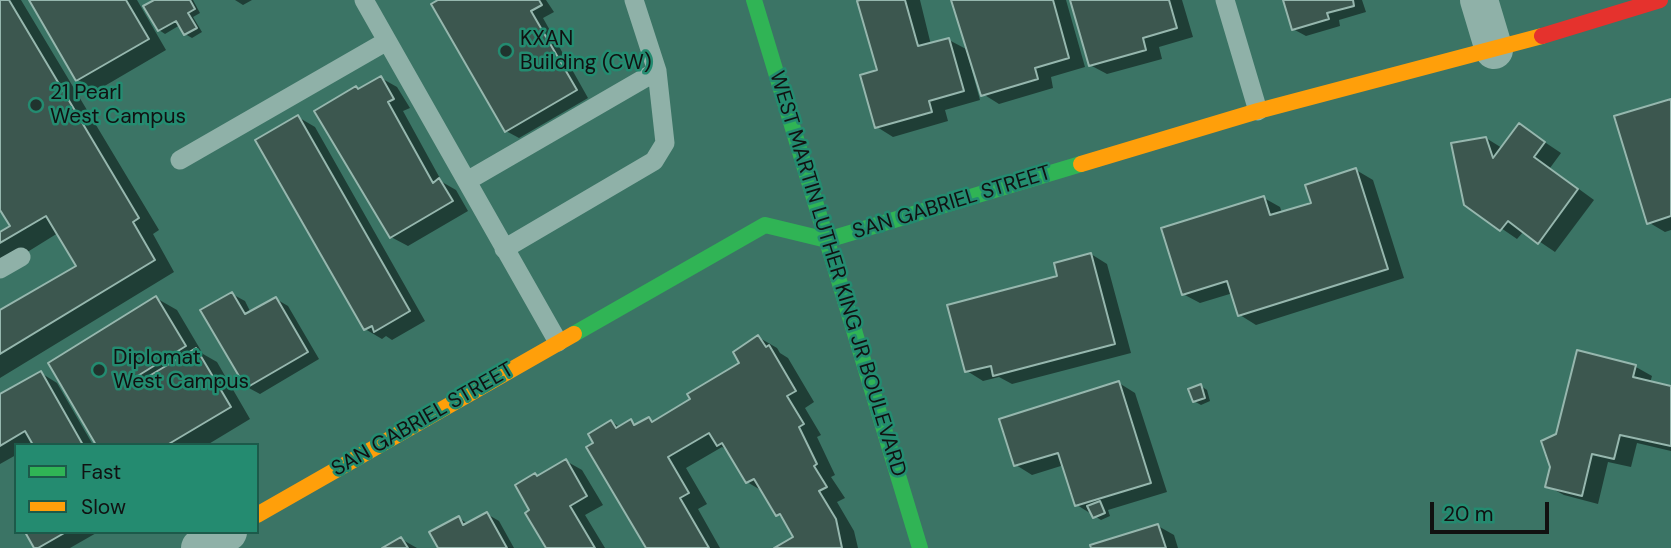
<!DOCTYPE html>
<style>
body{margin:0}
#map{position:relative;width:1671px;height:548px;overflow:hidden;background:#3b7465;font-family:"DM Sans",sans-serif}
canvas{display:block}
.legend{position:absolute;left:14px;top:443px;width:245px;height:91px;box-sizing:border-box;background:#248b70;border:2px solid #1c5a4a;margin:0;padding:9px 12px;list-style:none;font-size:21px;color:#111}
.legend li{display:flex;align-items:center;gap:14px;height:35px}
.legend b{width:35px;border:2px solid #1c5a4a}
.scale{position:absolute;left:1430px;top:502px;width:119px;height:32px;box-sizing:border-box;border:4px solid #111;border-top:0;padding-left:9px;font-size:21px;line-height:24px;white-space:nowrap;color:#111;-webkit-text-stroke:5px #248b70;paint-order:stroke}
</style>
<div id="map">
<canvas width="1671" height="548"></canvas>
<ul class="legend">
<li><b style="height:9px;background:#30b455"></b>Fast</li>
<li><b style="height:9px;background:#ff9f0a"></b>Slow</li>
</ul>
<div class="scale">20 m</div>
</div>
<script>
const c = document.querySelector('canvas').getContext('2d');
c.lineJoin = 'round';
function fill(path, color) { c.fillStyle = color; c.fill(path, 'evenodd'); }
function stroke(path, color, width, dash) { c.strokeStyle = color; c.lineWidth = width; c.lineCap = dash ? 'butt' : 'round'; c.setLineDash(dash || []); c.stroke(path); }
function label(font, color, halo, rows, align = 'center') {
  c.font = font + ' "DM Sans",sans-serif'; c.lineWidth = 5; c.setLineDash([]); c.textBaseline = 'middle'; c.strokeStyle = halo; c.fillStyle = color; for (const [text, x, y, turn = 0] of rows) {
    c.save(); c.translate(x, y); c.rotate((+turn || 0) * Math.PI / 180); c.textAlign = isNaN(turn) ? turn : align; if (halo) c.strokeText(text, 0, 0); c.fillText(text, 0, 0); c.restore();
  }
}
fill(new Path2D(`
 M0,0H21L159,230L153,234L174,272L0,378V312L79,267L58,233L0,269V234L12,227L0,208Z
 M31,0H137L166,50L96,91L78,80Z
 M158,0H193L200,13L193,17L202,32L192,38L185,34L180,25L165,34L159,30Z
 M235,0H252L243,5Z
 M442,0H546L554,12L543,18L588,98L519,138L506,131Z
 M862,0H920L931,45L949,40L966,49L980,100L945,110L948,121L893,137L877,127L879,71Z
 M953,0H1066L1085,67L1051,77L1053,88L999,104L983,94Z
 M1072,0H1182L1193,37L1159,47L1162,59L1107,74L1090,65Z
 M1285,0H1362L1366,12L1339,20L1340,26L1306,36L1293,29Z
 M381,78L397,87L410,108L403,111L442,182L456,190L468,211L408,246L391,237L359,90Z
 M1671,101V230L1665,232L1648,222Z
 M298,117L315,127L425,321L392,340L386,336L382,339L365,329Z
 M1519,125L1561,153L1550,168L1594,200L1555,252L1524,231L1517,239L1466,204L1486,138L1502,148Z
 M1356,170L1373,180L1404,278L1256,325L1240,315L1233,293L1200,303L1183,294L1264,198L1280,207L1282,213L1313,204Z
 M1091,254L1107,264L1131,353L1012,384L999,377L983,381L967,371L1059,277Z
 M232,294L245,301L251,313L276,299L288,306L319,359L260,394L247,387Z
 M156,298L177,310L203,354L217,362L250,419L207,445H98Z
 M758,337L777,348L780,353L788,358L814,402L805,408L821,435L817,437L835,475L831,477L845,498L837,502L854,531L858,548H778L796,537L784,519L778,515L764,492L747,482L729,451L722,447L686,468L707,504L698,509L720,548H648L612,422L621,428L631,421L638,425L649,419L655,422L693,400L742,363Z
 M1578,352L1636,367L1652,376L1650,383L1671,388V451L1637,443L1631,467L1608,462L1598,504L1564,495L1547,486Z
 M41,373L57,383L93,445H16V455L0,464V396Z
 M1119,383L1135,393L1167,492L1108,510L1110,516L1101,520L1077,505L1064,465L1032,475L1016,465Z
 M1201,386L1207,390L1210,401L1201,405L1194,401Z
 M566,461L582,470L603,505L585,515L605,548H548L532,511L538,476Z
 M487,514L499,521L514,548H440L459,518L468,524Z
 M1158,526L1174,535L1178,548H1093Z
 M27,532H98L70,548H36Z
 M401,539L417,548H386Z`), '#0007');
const building = new Path2D(`
 M0,0H9L139,218L133,222L155,260L0,354V310L76,266L46,216L0,243V232L10,226L0,210Z
 M29,0H126L149,39L76,81Z
 M154,0H190L195,9L188,13L197,28L184,35L176,21L158,31L143,6Z
 M438,0H539L542,5L531,11L577,90L505,132L431,4Z
 M860,0H905L918,46L949,38L964,91L929,101L932,112L875,128L860,75L877,70L857,1Z
 M951,0H1053L1069,58L1035,68L1038,79L981,96Z
 M1070,0H1169L1177,28L1143,38L1146,50L1089,66Z
 M1283,0H1353L1354,6L1327,13L1329,19L1292,30Z
 M381,76L394,99L388,102L433,183L439,178L453,201L390,238L314,111L356,86L358,89Z
 M1671,99V216L1647,224L1614,116Z
 M298,115L410,311L374,332L372,326L364,330L255,140Z
 M1519,123L1545,142L1534,157L1578,189L1538,244L1508,221L1500,231L1464,205L1451,143L1486,137L1493,158Z
 M1356,168L1388,269L1238,316L1227,281L1182,295L1161,228L1264,196L1270,215L1311,203L1305,185Z
 M1091,253L1115,344L993,376L991,366L965,372L947,305L1057,276L1054,263Z
 M232,292L245,314L276,297L308,352L246,388L200,310Z
 M156,296L186,346L136,377L139,382L196,348L231,407L167,445H96L48,363Z
 M758,335L766,347L769,345L796,391L787,396L804,424L799,427L817,464L814,466L827,487L819,491L836,519L842,548H774L793,537L780,514L776,516L754,479L746,483L722,443L717,446L709,433L668,457L689,493L680,498L709,548H646L586,447L593,443L588,434L611,420L616,428L631,419L634,425L649,417L652,422L690,399L687,394L739,363L733,352Z
 M1577,350L1636,365L1633,377L1671,386V446L1620,435L1614,459L1592,454L1582,496L1545,487L1550,467L1541,441L1556,434Z
 M41,371L83,445H33L25,431L0,446V394Z
 M1119,381L1151,483L1075,506L1058,453L1014,466L999,419Z
 M1201,384L1205,398L1193,402L1188,389Z
 M566,459L587,496L570,506L595,548H546L525,513L529,510L515,485L535,473L537,476Z
 M1100,501L1105,513L1093,518L1087,506Z
 M487,512L507,548H438L429,532L459,516L463,525Z
 M1158,524L1166,548H1091L1090,545Z
 M25,532H66L38,548H34Z
 M401,537L408,548H382Z`);
fill(building, '#3c574f');
stroke(building, '#96b7ae', 2);
stroke(new Path2D(`
 M364,0L558,342
 M1225,0L1258,111
 M180,160L387,41
 M467,181L657,71
 M504,249L654,161L665,143L657,71L634,0
 M0,269L21,257`), '#8fb1a8', 19);
stroke(new Path2D(`
 M1479,0L1494,50
 M200,548L228,532`), '#8fb1a8', 38);
stroke(new Path2D(`
 M754,0L920,548
 M574,334L765,225L827,240L1081,164`), '#30b455', 16);
stroke(new Path2D(`
 M1081,164L1258,111L1542,36
 M257,515L574,334`), '#ff9f0a', 16);
stroke(new Path2D(`
 M1542,36L1660,0`), '#e5322d', 16);
for (const [x, y, r, color] of [
 [506,51,7,"#20342e"],
 [36,105,7,"#20342e"],
 [99,370,7,"#20342e"]
]) { const dot = new Path2D(); dot.arc(x, y, r, 0, 2 * Math.PI); c.fillStyle = color; c.fill(dot); stroke(dot, '#248b70', 2.5); }
label('21px', '#111', '#248b70', [
 ["KXAN",520,39],
 ["Building (CW)",520,63],
 ["21 Pearl",50,93],
 ["West Campus",50,117],
 ["Diplomat",113,358],
 ["West Campus",113,382]
], 'left');
label('21px', '#111', '#248b70', [
 ["SAN GABRIEL STREET",952,203,-17],
 ["WEST MARTIN LUTHER KING JR BOULEVARD",837,274,73],
 ["SAN GABRIEL STREET",423,420,-30]
]);
</script>
